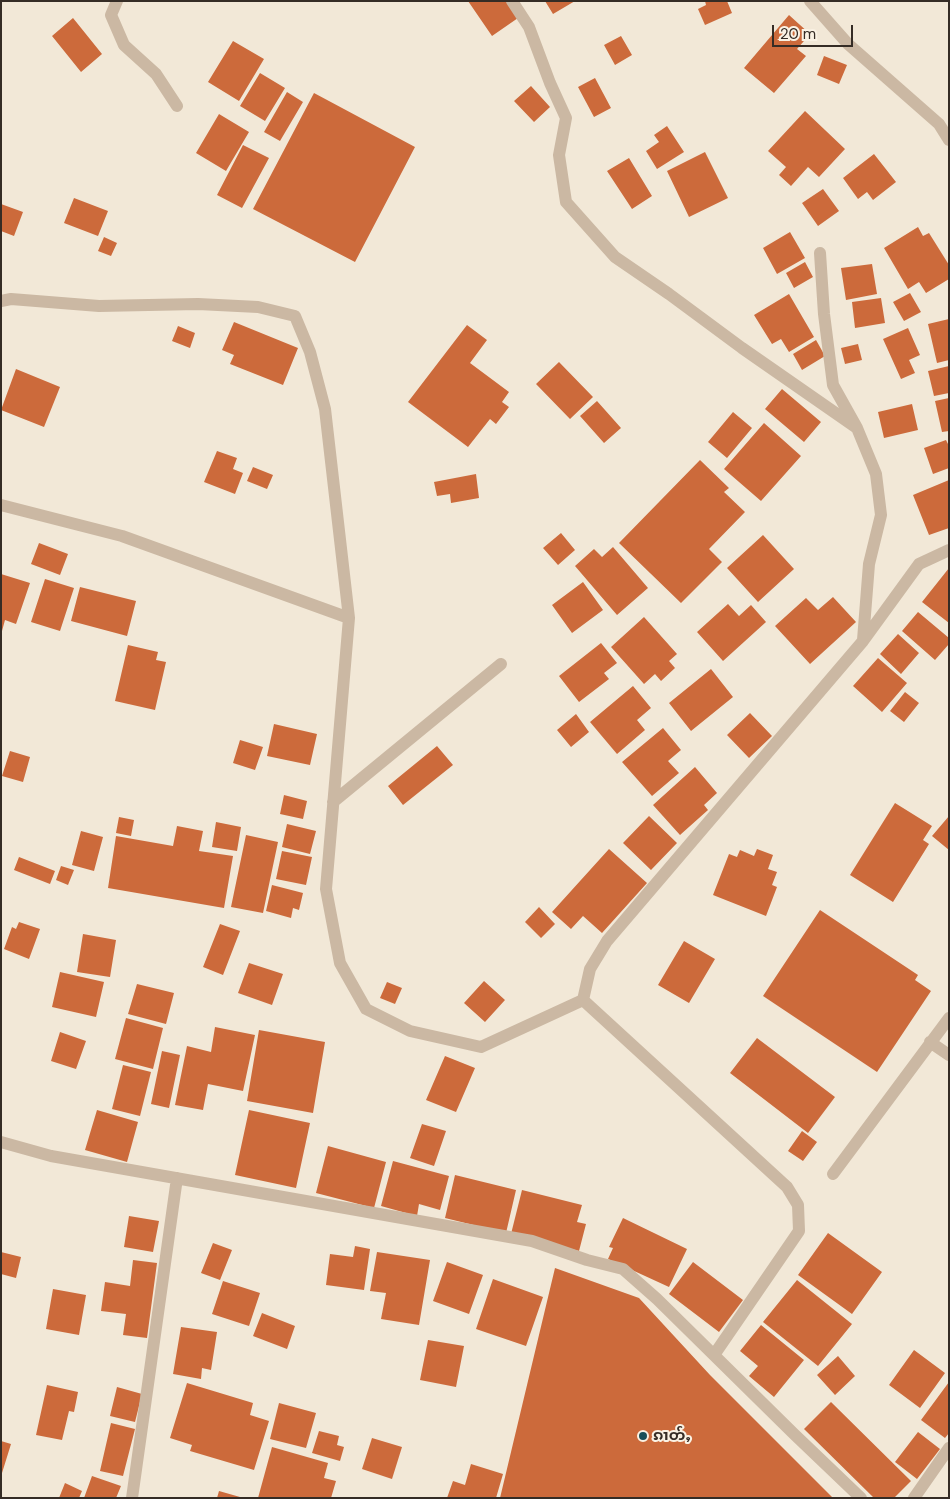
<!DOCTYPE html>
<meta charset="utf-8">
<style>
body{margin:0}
#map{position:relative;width:950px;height:1499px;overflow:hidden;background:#f2e8d7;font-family:"DM Sans",sans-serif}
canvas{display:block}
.frame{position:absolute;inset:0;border:2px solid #352c25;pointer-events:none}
.scale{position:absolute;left:772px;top:25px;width:81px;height:22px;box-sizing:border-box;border:2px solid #352c25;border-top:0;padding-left:6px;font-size:15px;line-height:18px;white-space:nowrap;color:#352c25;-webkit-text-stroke:4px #faf2e4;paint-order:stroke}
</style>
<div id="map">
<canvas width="950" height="1499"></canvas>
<div class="frame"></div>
<div class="scale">20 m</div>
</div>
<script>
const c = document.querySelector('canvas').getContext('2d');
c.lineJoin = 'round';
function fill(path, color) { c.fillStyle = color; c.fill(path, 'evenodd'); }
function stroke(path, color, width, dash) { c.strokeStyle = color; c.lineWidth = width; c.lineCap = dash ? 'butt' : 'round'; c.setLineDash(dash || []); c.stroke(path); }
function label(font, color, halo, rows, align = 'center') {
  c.font = font + ' "DM Sans","Noto Sans Myanmar",sans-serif'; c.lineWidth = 4; c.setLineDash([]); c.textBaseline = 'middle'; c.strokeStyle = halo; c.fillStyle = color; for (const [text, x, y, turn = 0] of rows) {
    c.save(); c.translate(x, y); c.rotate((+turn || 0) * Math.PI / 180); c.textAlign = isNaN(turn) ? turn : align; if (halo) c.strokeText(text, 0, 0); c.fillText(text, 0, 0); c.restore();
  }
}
fill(new Path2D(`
 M468,1H506L518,18L492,36Z
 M545,1H575L553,14Z
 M705,1H727L732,13L705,25L698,9L706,5Z
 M789,15L810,34L797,49L806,56L774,93L744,68Z
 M73,18L102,54L81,72L52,36Z
 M621,36L632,55L615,65L604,45Z
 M233,41L264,59L239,101L208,82Z
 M824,56L847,65L839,84L817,75Z
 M260,73L285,88L265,121L240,106Z
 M595,78L611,108L594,117L578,87Z
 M531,86L550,107L534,122L514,101Z
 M287,92L303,102L280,141L264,132Z
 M314,93L415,147L355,262L253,209Z
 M805,111L845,149L819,177L808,167L791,186L779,175L786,167L768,151Z
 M219,114L249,132L226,171L196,153Z
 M667,126L684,152L657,169L646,151L659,142L654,135Z
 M243,145L269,158L242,208L217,195Z
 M705,152L728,198L689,217L667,171Z
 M874,154L896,182L873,200L867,192L858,199L843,178Z
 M629,158L652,196L632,209L607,171Z
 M823,189L839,211L818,226L802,203Z
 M74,198L108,211L98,236L64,223Z
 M1,204L23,212L14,236L1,231Z
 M918,227L923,236L929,233L949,265V279L926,293L919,282L908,289L884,248Z
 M790,232L805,258L777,274L763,248Z
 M104,237L117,243L111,256L98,251Z
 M805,262L813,277L794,288L786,273Z
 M872,264L877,294L846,300L841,268Z
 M910,293L921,312L904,321L893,302Z
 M789,294L814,337L789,352L781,339L772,344L754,315Z
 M881,298L885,323L855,328L852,302Z
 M949,319V360L937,363L928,324Z
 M234,322L298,348L283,385L230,364L234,355L222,350Z
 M467,325L487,340L470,363L509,392L502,402L509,407L496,424L490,419L468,447L408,402Z
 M178,326L195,333L190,348L172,341Z
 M908,328L920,355L909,360L915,373L901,379L883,339Z
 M816,340L825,356L802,370L793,354Z
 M858,344L862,360L845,364L841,348Z
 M559,362L593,397L570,419L536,384Z
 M949,366V393L934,396L928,371Z
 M16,369L60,387L44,427L1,410Z
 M782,389L821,422L804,442L765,409Z
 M949,398V431L942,432L935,401Z
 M597,401L621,428L604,443L580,416Z
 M912,404L918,430L884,438L878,412Z
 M733,412L752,428L727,458L708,442Z
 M764,423L801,456L761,501L724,469Z
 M946,440L949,446V468L933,474L924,448Z
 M217,451L237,458L233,469L243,473L235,494L204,482Z
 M700,460L729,488L724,492L745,512L709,549L722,562L681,603L619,543Z
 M253,467L273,475L267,489L247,481Z
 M476,474L479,498L451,503L450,494L437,496L434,482Z
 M949,480V528L929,535L913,495Z
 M561,533L575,550L558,565L543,548Z
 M763,535L794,569L758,602L727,568Z
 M39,543L68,554L60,575L31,564Z
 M613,547L648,588L617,615L575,566L594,549L602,557Z
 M949,568V623L922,602Z
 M1,574L30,583L16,624L5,620L2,631Z
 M45,579L74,588L60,631L31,622Z
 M583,582L603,610L572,633L552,605Z
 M80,587L136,601L127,636L71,621Z
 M833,597L856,622L810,664L775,626L806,598L818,610Z
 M728,604L739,616L751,605L766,622L723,661L697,632Z
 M918,612L949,638V644L935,660L902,631Z
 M644,617L677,654L669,661L675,668L661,681L655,674L644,684L611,647Z
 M898,634L919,653L901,674L880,654Z
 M601,643L617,663L604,673L609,679L579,702L559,676Z
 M128,645L158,652L156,660L166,662L155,710L115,701Z
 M878,658L907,683L882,712L853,686Z
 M711,669L733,697L691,731L669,703Z
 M633,686L651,708L637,720L645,730L617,754L590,722Z
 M905,692L919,703L904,722L890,711Z
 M750,713L772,736L749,758L727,735Z
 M576,714L589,732L571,747L557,730Z
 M274,724L317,734L310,765L267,756Z
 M663,728L681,750L668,761L679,773L652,796L622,762Z
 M240,740L263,747L255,770L233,763Z
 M437,746L453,765L403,805L388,786Z
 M10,751L30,757L23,782L2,776Z
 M695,767L717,793L704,805L708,810L680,835L653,805Z
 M284,795L307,801L303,819L280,814Z
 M895,803L932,826L923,840L929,844L893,902L850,875Z
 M649,816L677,843L651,870L623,843Z
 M949,816V850L932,836Z
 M119,817L134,820L131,836L116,833Z
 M216,822L241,827L237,851L212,847Z
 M287,824L316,831L310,854L282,847Z
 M177,826L203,831L199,851L233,856L224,908L108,888L116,836L173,846Z
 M81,831L103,837L94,871L72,865Z
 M246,835L278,842L263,913L231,907Z
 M609,849L647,883L602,933L583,916L571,929L552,912Z
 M757,849L773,855L768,869L777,872L772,885L777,887L766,916L713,895L729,854L737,857L740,850L754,856Z
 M282,851L312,857L306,885L276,879Z
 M19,857L55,871L50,884L14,870Z
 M61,866L74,870L68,885L56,880Z
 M272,885L303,893L299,910L293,908L291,918L266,911Z
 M539,907L555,924L541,938L525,922Z
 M820,910L918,975L915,980L931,991L877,1072L763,996Z
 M19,922L40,929L29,959L4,949L12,927L16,929Z
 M220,924L240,931L223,975L203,967Z
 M83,934L116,940L110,977L77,972Z
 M684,941L715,959L689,1003L658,985Z
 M249,963L283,974L272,1005L238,993Z
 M60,972L104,982L96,1017L52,1007Z
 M484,981L505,1000L485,1022L464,1003Z
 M387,982L402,988L395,1004L380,998Z
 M137,984L174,993L166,1024L128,1014Z
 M126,1018L163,1028L153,1069L115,1059Z
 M215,1027L255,1035L243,1091L208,1084L203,1110L175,1105L187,1046L211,1052Z
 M259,1030L325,1042L313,1113L247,1101Z
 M60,1032L86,1041L76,1069L51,1061Z
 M757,1038L835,1097L808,1133L730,1073Z
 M162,1051L180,1055L169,1108L151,1104Z
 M445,1056L475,1068L456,1112L426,1100Z
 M123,1065L151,1072L140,1116L112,1109Z
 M97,1110L138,1122L127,1162L85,1150Z
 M249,1110L310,1123L296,1188L235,1175Z
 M422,1124L446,1131L434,1166L410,1158Z
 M802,1131L817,1142L803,1161L788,1151Z
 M328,1146L386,1162L374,1208L316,1193Z
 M393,1161L449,1176L440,1210L419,1204L417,1216L381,1206Z
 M455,1175L516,1190L506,1233L445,1218Z
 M522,1190L582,1205L577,1222L586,1224L579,1251L511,1234Z
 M129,1216L159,1221L153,1252L124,1247Z
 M623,1218L687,1249L669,1287L608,1259L613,1248L609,1247Z
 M828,1233L882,1272L852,1314L798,1275Z
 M213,1243L232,1250L220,1280L201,1273Z
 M355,1246L370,1249L364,1290L326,1285L330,1254L353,1257Z
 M1,1252L21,1257L16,1278L1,1274Z
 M377,1252L430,1260L419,1325L381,1319L386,1293L370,1291Z
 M133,1260L157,1263L147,1338L123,1335L126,1314L101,1311L105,1282L130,1286Z
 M447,1262L483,1275L469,1314L433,1301Z
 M693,1262L743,1300L719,1332L669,1294Z
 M555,1268L639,1298L710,1375L833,1498H500Z
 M493,1279L543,1297L526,1346L476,1329Z
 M797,1280L852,1324L818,1366L763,1322Z
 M223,1281L260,1293L249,1326L212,1314Z
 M53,1289L86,1295L79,1335L46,1329Z
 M262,1313L295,1326L287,1349L253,1336Z
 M761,1325L804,1360L774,1397L749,1376L758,1366L740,1351Z
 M181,1327L217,1332L211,1370L202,1368L201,1379L173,1374Z
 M428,1340L464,1346L456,1387L420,1380Z
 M914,1350L945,1373L920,1408L889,1385Z
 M838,1356L855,1376L835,1395L817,1375Z
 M949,1382V1433L945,1438L921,1420Z
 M187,1383L253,1403L250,1415L269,1421L254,1470L190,1451L192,1445L170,1438Z
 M47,1385L78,1392L74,1412L69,1411L62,1440L36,1435Z
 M117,1387L142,1394L135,1422L110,1416Z
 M831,1402L911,1481L894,1498H874L804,1429Z
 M279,1403L316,1413L306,1448L270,1439Z
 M111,1423L135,1429L123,1476L100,1471Z
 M319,1431L339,1436L337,1445L344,1447L340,1461L312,1453Z
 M918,1432L940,1449L917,1479L895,1462Z
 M372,1438L402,1447L392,1479L362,1469Z
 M1,1441L11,1444L2,1473H1Z
 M272,1447L328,1463L324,1478L336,1481L331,1498H258Z
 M471,1464L503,1474L496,1498H447L453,1481L465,1485Z
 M92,1476L121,1486L116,1498H84Z
 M65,1483L82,1491L79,1498H59Z
 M219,1491L240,1497V1498H217Z`), '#cc6a3b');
stroke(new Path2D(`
 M117,1L111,15L124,45L156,74L177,106
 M512,1L529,27L550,83L566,118L559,155L566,202L615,257L669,294L742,348L857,428
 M810,1L848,44L939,124L949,140
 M820,253L824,314L833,385L857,428L876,474L881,515L869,564L863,640
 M1,301L11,299L99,306L198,304L258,307L295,316L310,352L325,409L349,618L326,889L340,963L366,1009L410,1031L481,1047L583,1000
 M1,505L122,536L349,618
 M333,802L501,664
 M583,1000L590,969L607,941L863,641L919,564L949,550
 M583,1000L787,1187L798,1205L799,1231L714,1355
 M930,1042L949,1055
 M1,1142L51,1156L532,1241L587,1260L623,1269L657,1299L794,1434L861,1498
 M833,1174L949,1018
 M132,1498L177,1178
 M914,1498L949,1448`), '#cbb8a3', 12);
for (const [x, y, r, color] of [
 [643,1436,5,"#194f59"]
]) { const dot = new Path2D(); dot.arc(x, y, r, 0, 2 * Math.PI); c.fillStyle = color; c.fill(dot); stroke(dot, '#faf2e4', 2); }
label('bold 15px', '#352c25', '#faf2e4', [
 ["ၵၢတ်ႇ",653,1436]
], 'left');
</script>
